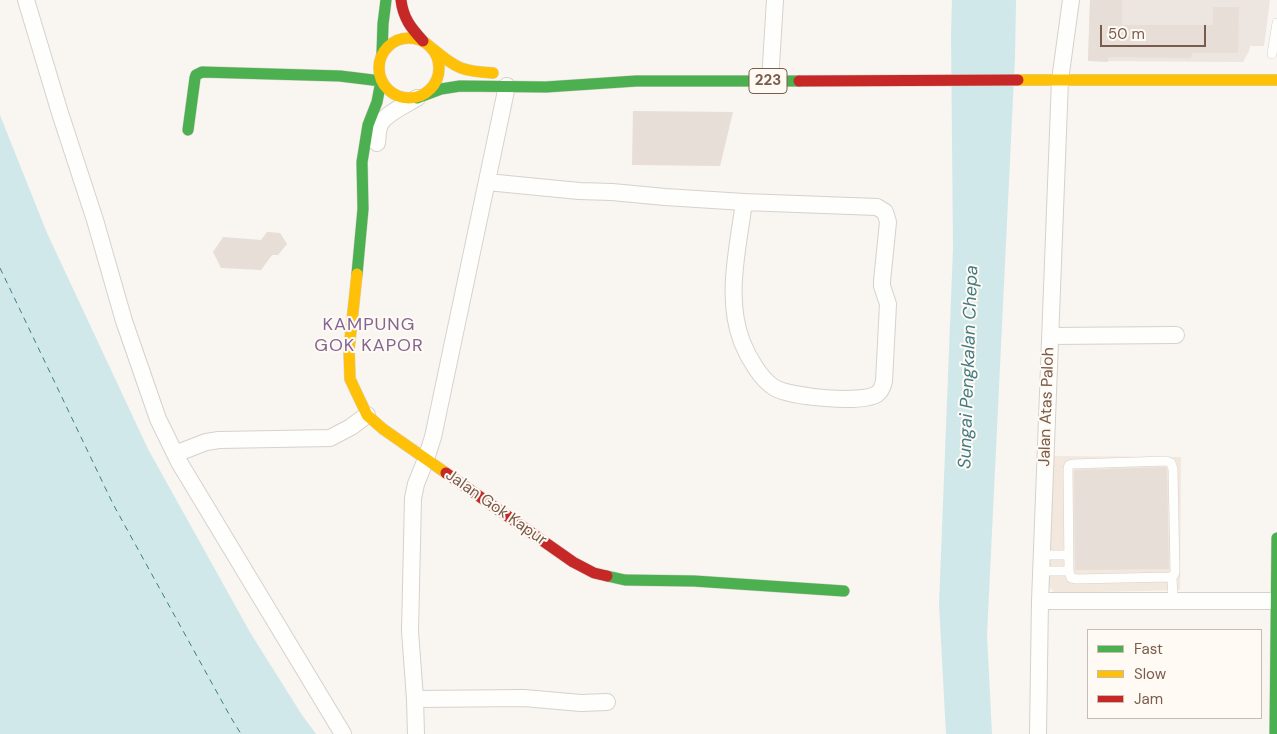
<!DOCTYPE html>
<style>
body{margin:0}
#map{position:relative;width:1277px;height:734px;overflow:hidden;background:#f9f5f0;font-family:"DM Sans",sans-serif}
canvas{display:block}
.legend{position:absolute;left:1087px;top:629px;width:175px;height:90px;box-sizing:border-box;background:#fffaf3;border:1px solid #cabbb1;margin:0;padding:6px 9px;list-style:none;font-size:15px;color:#7a5c4d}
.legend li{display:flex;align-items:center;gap:10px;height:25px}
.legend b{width:25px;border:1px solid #cabbb1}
.scale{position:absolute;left:1100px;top:25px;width:106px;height:22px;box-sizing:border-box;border:2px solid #7a5c4d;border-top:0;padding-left:6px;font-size:15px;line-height:18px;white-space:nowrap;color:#7a5c4d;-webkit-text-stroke:4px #fffaf3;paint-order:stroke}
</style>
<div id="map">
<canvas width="1277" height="734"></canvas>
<ul class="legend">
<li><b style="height:6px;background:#4caf50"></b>Fast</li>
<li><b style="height:6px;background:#ffc107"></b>Slow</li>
<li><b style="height:6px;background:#c62828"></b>Jam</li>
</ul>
<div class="scale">50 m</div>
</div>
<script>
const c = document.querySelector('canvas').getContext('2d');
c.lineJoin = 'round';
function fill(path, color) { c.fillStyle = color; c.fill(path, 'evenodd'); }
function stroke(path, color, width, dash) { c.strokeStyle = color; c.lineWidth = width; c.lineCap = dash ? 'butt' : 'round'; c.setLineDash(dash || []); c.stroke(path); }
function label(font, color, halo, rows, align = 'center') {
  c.font = font + ' "DM Sans",sans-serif'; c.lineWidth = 4; c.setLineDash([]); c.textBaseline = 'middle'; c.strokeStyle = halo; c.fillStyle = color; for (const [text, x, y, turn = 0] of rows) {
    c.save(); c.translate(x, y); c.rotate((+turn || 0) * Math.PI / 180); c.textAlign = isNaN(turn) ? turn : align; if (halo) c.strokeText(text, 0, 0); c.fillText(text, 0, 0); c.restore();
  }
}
fill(new Path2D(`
 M1050,456L1181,457L1180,590L1055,593L1049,586Z`), '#f2e8de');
fill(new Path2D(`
 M1090,0H1270L1264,46H1250L1249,51L1243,62L1088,61Z`), '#ede5e0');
fill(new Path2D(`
 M952,0H1016L1015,57L987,635L992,734H946L939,605L953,248L951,34Z
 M0,115L47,233L148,449L251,634L302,715L316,734H0Z`), '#d0e8ea');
stroke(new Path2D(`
 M0,268L113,504L230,716L241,734`), '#437c86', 1, [6, 5]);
fill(new Path2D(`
 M1090,0H1122V25H1213V7H1239L1238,53H1192L1191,58L1108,57V62L1088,61Z
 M633,111L733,112L720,166L632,165Z
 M267,232L280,233L287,244L278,255H272L261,270L221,268L213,252L223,237L261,240Z
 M1165,467L1167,470L1169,569L1075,570L1074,470Z`), '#e6ded7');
const lane = new Path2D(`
 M1272,54L1277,23
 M1166,461L1171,463L1173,469L1175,571L1174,575L1170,577L1077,579L1071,578L1069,571L1068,469L1069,465L1073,464Z
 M1042,555H1069
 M1041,571H1069
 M1172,577L1173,601`);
const street = new Path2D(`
 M26,0L60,113L95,220L124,321L158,419L179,462L343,734
 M770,81L775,0
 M377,143C378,137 377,129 381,123C387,113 407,104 417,98
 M487,182L579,191L612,192L665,197L744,202L877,207L885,212L888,222L882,281V286L888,304L884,381C883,386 881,391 877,394C862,404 791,397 775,388C761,380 748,357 742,342C725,298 738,248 744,202
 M1050,336L1176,335
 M175,454L206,442L219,440L330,438L351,427L367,415
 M1040,601H1276
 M415,699L524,698L581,703L607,702
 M416,734L415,699L410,631L413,498L416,484L426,459L433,437L507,86
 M1038,734L1040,601L1060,80L1071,0`);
const fast = new Path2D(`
 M382,54L383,24L386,0
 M417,98L441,89L460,86L546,87L636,81H799
 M188,130L195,78L196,75L202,72L340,76L381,81L377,102L368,125L362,162L363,209L357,274
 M607,576L625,580L694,581L844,591
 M1275,734L1277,538`);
const slow = new Path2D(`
 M379 68a30 30 0 1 1 60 0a30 30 0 1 1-60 0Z
 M433,49C457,69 462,71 493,73
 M1018,80H1277
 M357,274L349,349L350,379L367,415L383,429L446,473`);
const jam = new Path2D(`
 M401,0C403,18 411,28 423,41
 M799,81L1018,80
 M446,473L573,562L594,573L607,576`);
stroke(lane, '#d7d1cb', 10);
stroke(street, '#d7d1cb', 18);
stroke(fast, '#d9d2cb', 12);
stroke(slow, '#d9d2cb', 12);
stroke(jam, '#d9d2cb', 12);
stroke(lane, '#fefefd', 9);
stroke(street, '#fefefd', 16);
stroke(fast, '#4caf50', 11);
stroke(slow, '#ffc107', 11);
stroke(jam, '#c62828', 11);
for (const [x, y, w] of [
 [768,81,38]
]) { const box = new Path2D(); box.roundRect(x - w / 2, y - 12.5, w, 25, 4); c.fillStyle = '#fffaf3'; c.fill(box); stroke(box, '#7a5c4d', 1); }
label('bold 15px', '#7a5c4d', null, [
 ["223",768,81]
]);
label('16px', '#7a5c4d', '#fffaf3', [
 ["Jalan Atas Paloh",1047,407,-88],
 ["Jalan Gok Kapur",496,508,35]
]);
c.letterSpacing = '1px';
label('18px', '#846695', '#fffaf3', [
 ["KAMPUNG",369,325],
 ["GOK KAPOR",369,346]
]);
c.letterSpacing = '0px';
label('italic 18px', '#437c86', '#fffaf3', [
 ["Sungai Pengkalan Chepa",969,367,-88]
]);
</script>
